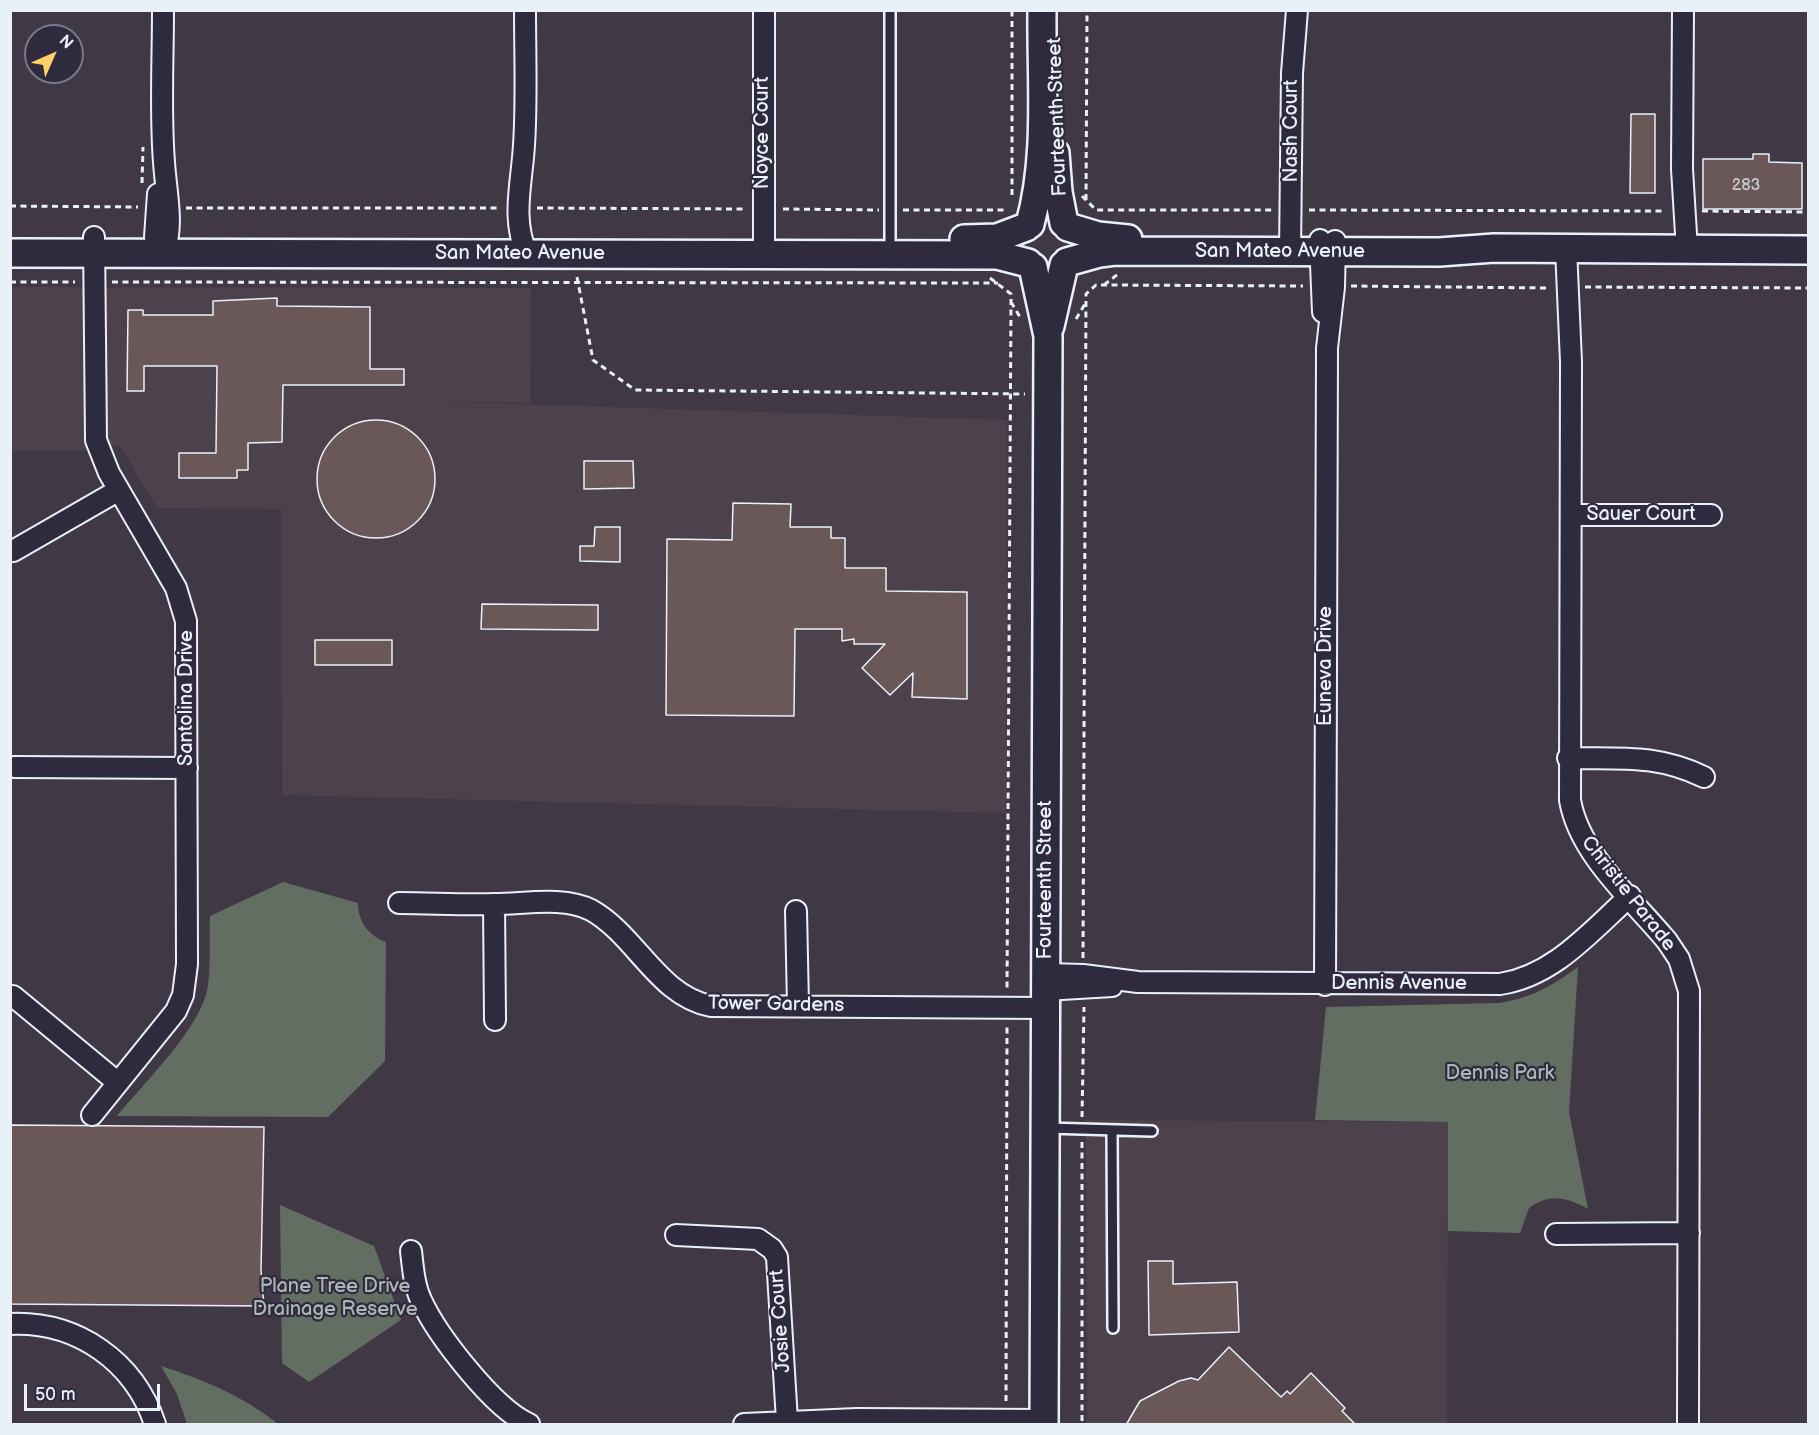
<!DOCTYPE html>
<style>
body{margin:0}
#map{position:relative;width:1819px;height:1435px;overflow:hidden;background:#413845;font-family:"Balsamiq Sans",sans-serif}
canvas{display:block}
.frame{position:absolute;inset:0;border:12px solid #e8f1f8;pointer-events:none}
.north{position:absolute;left:24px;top:24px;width:60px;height:60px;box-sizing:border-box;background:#2f2a3d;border:2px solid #797a88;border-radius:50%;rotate:45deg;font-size:16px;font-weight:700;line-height:24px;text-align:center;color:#e8f1f8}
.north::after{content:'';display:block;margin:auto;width:21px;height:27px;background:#ffd166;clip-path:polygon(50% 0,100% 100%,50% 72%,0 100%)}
.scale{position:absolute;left:24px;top:1384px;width:136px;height:27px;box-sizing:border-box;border:3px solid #e8f1f8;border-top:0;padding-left:8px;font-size:18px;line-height:21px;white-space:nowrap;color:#e8f1f8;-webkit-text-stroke:4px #2f2a3d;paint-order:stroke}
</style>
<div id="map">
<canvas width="1819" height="1435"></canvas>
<div class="frame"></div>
<div class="north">N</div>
<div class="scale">50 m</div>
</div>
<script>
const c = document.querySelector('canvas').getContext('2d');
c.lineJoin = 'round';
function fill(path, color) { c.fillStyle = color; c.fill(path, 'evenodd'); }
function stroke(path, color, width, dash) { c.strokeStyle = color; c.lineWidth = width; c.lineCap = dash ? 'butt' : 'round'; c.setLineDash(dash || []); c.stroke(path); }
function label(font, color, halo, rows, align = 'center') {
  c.font = font + ' "Balsamiq Sans",sans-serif'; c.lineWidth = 4.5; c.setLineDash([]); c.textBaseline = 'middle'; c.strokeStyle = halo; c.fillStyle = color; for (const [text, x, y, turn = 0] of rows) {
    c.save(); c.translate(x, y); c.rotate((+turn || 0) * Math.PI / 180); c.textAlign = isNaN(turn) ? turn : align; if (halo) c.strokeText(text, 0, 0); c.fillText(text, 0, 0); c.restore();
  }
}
fill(new Path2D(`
 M11,287L531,288L530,403L424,401L1007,420L1006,813L282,795L281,509L157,508L120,446L73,451H11Z
 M1086,1120L1448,1122L1447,1424H1087Z`), '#4d424b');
fill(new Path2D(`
 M283,882L358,903C358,922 369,936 386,942L385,1061L328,1117L117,1116C144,1083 203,1026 208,985C211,962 209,938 210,916Z
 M1578,967L1569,1112L1588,1209C1567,1197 1550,1193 1529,1208L1520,1233L1448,1231V1122L1315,1120L1326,1007L1499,1003C1531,998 1552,986 1578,967Z
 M280,1205L374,1246L401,1320L309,1382L282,1363Z
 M161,1366C204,1380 243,1396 278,1424H187L177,1394Z`), '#636e62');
const building = new Path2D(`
 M1631,114H1655V193H1630Z
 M1753,154H1769V162L1802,163V209H1703V159H1753Z
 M277,298V306L370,307V369H404V385H283L282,442L248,443V470H237V478H179V453H216L217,366H144V391H127L128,310H143V315H213V301Z
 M317 479a59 59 0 1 1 118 0a59 59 0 1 1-118 0Z
 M584,461H633L634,488L584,489Z
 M733,503L791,504L790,527H831V538H845V568H886V591L967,592V699L912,697L913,673L890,695L862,668L885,644H854V639L842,641V629H795L794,716L666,715L667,539L732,540Z
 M595,527H620V562L580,561V546H594Z
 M482,604L598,605V630L481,629Z
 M315,640H392V665H315Z
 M10,1125L264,1127L261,1270L264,1306L10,1304Z
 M1148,1261H1173V1284L1237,1282L1239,1332L1149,1335Z
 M1229,1347L1281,1397L1287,1391L1290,1394L1311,1373L1345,1408L1342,1411L1356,1425H1126L1140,1401L1179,1381L1191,1378L1198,1380Z`);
fill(building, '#6a5858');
stroke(building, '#e8f1f8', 1.5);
const lane = new Path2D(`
 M890,251V10
 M1047,1128L1152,1131
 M1112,1130L1113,1328`);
const street = new Path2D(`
 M163,10C163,61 160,112 164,162C166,194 174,223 164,253
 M525,10C525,55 527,100 524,145C522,182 511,219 527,254
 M764,10V255
 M1683,10L1682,169L1687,250
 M158,194L155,237L164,253
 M1320,240L1323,312
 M1566,248L1571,362L1570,800C1579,854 1633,900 1667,941L1679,959L1689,991L1688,1424
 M1290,252L1292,73L1297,10
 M1571,515H1711
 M13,551L119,490
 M1568,758C1620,759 1656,754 1704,777
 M14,767L187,768
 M399,903C431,903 463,905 495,904C524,904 564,896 591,910C636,935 658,996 711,1006L1046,1008
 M494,904L495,1020
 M796,911L798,1006
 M1046,974L1083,975L1138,982L1500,984C1554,976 1591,931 1630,896
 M1325,985L1327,348L1334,287L1335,241
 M1045,990L1112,986
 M13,996L117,1082
 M92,1115L176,1011L183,995L187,964L186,621L176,588L109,473L96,440L94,237
 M1556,1234L1689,1233
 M676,1235L758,1239L772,1249L777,1257L787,1421
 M411,1251C413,1268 414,1285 421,1300C437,1335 494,1409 529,1424
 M10,1324C77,1321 134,1361 155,1424
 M744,1424L857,1419L1044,1420`);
const secondary = new Path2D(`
 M1055,153L1058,192L1064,223
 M1030,224C1049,155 1041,81 1042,10
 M1068,227L1098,236L1128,239
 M964,239L997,238L1026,227
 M10,253L997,255L1028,263
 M1067,262L1099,253L1115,251L1439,252L1494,248L1808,250
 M1033,267L1048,336L1044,1424
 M1050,326L1064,265`);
stroke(lane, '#e8f1f8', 14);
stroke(street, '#e8f1f8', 24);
stroke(secondary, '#e8f1f8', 32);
stroke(new Path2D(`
 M142,183L143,147
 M1012,195V10
 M1082,196L1096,210H1273
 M1086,200L1087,10
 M10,206L138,207
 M186,208H501
 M537,208L747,209
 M783,209L879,210
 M903,210H1005
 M1309,210L1666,211
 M1702,211L1808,212
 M577,277L593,360L635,390L1025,394
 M990,278L1011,294V302L1007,990
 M10,282H75
 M112,282L998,283
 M1104,285L1118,274
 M1351,286L1549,288
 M1585,287L1808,288
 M1011,302L1020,317
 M1076,319L1085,304
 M1083,958L1086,294L1096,285H1104L1303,286
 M1082,1117L1084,1007
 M1082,1142V1424
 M1006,1401L1007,1027`), '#e8f1f8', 3, [6, 4.5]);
stroke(lane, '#2f2a3d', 9);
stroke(street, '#2f2a3d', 20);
stroke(secondary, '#2f2a3d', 27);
label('16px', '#c8cbd0', null, [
 ["283",1746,186]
]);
label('20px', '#e8f1f8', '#2f2a3d', [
 ["Fourteenth Street",1058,117,-92],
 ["Nash Court",1292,131,-90],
 ["Noyce Court",763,133,-90],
 ["San Mateo Avenue",1280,252],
 ["San Mateo Avenue",520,254],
 ["Sauer Court",1641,515],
 ["Euneva Drive",1326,666,-90],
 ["Santolina Drive",187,698,-90],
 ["Fourteenth Street",1046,880,-90],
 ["Christie Parade",1628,894,52],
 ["Dennis Avenue",1399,984],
 ["Tower Gardens",776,1005,1],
 ["Josie Court",781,1321,-94]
]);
label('20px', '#acb6b4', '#2f2a3d', [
 ["Dennis Park",1500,1074],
 ["Plane Tree Drive",335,1287],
 ["Drainage Reserve",335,1310]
]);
</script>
